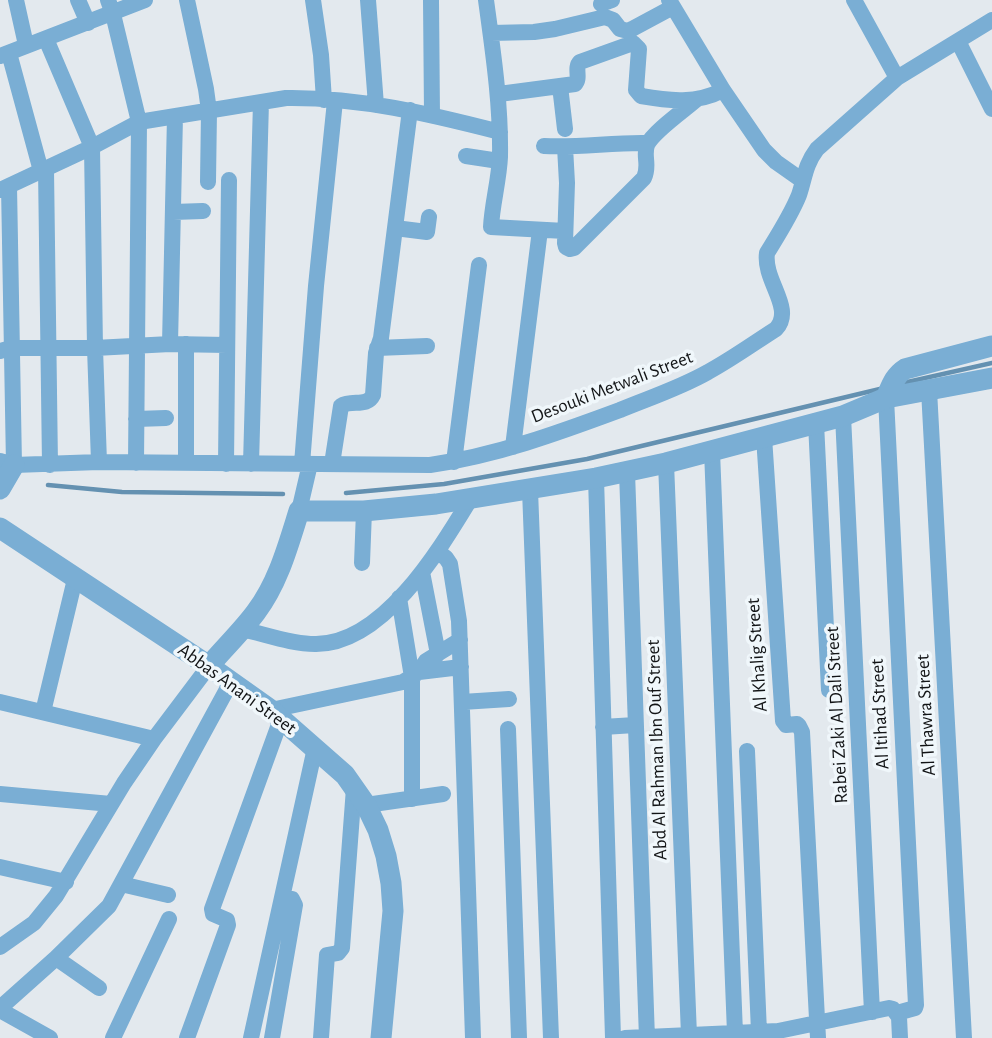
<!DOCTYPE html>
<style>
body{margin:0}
canvas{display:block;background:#e3e9ee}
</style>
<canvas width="992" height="1038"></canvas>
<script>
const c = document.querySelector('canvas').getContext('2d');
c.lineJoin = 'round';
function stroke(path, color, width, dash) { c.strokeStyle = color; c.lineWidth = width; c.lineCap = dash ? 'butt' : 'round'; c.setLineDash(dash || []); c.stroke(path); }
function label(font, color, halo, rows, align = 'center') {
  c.font = font + ' "Alegreya Sans",sans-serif'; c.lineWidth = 7; c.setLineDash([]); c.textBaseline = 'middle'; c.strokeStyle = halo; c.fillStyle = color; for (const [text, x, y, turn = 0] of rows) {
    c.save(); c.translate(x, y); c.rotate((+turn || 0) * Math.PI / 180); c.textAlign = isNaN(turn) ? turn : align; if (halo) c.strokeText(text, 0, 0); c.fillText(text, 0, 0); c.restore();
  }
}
stroke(new Path2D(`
 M903,383L992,363
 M48,485L122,492L283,494
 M346,493L444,484L587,459L884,388`), '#6491b1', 4.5);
stroke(new Path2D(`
 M16,0L26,45
 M78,0L88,23
 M108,0L113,14L139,122L136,463
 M187,0L206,89L209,111L208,182
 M313,0L321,55L324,100
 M368,0L376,105
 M431,0L432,115
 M486,0C493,52 501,104 500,157C499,180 492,205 491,227L565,231
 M669,0L723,90L764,150L776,162L803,181
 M854,0L897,78
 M601,4L612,0
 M491,33L534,32L555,29L605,17L613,20L620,29L628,31L632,29L673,7
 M46,39L92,147L95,348L99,462
 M958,41L992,109
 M9,53L41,171
 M0,56L145,0
 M560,86L565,129
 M499,94L575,84C581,78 574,68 580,62L633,43L639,49L636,90L641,96C669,101 697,104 723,90
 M544,146C579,148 613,142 648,143
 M565,147L567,183L565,243L566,247L570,249L574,248L644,178C650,165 643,157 647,145C653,132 683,111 696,100
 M466,156L499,161
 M46,169L50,465
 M9,186L14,465
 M0,190L92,147L139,122L286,98C359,97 430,114 500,132
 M173,212L203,211
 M395,228L427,232L429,217
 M170,344L175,116
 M377,348L427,346
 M0,351L11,348H95L170,344L227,345
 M929,390L964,1038
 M886,398L916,1005L915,1008L897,1013
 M843,416L872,1012
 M136,419L166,418
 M816,423L829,690
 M764,437L783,721L786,725L797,724L799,726L802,732L818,1038
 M513,447L540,230
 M712,451L735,1033
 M0,461L14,465L99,462L430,465C495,456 558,433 620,410C649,398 680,388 708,372C732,359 754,343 776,329C795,308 763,281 767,253C778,235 791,215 799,195C805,177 805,165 817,149L897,78L992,20
 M454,462L479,265
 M186,463V344
 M666,463L689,1035
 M226,464L229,180
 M251,464L261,102
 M302,464L316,286L335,101
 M332,464L341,406C352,399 367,408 373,395L376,353L381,338L410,110
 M627,472L647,1038
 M596,478L613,1038
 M530,490L551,1038
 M299,511L310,464
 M438,552L446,558L450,564L459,621L473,1038
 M362,563L364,511
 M422,572L438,654
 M399,598L412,677V799
 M241,629C265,634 291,644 315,644C383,645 440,549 471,498
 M419,672L461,667
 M0,702L154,739
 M462,702L509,699
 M271,710L403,682L419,672L426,661L460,640
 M43,712L75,579
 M603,727L635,725
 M508,729L519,1038
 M747,751L759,1032
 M0,794L111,804
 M366,805L443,794
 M0,867L66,882
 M121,884L168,895
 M0,947L34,923L56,896L124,783L154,739L209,666
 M56,958L99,988
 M0,1008L56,958L109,906L231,682
 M0,1010L50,1038
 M113,1038L169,919
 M187,1038L228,925L227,920L213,914L212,909L281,719
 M251,1038L315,748
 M272,1038L295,905L292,899L282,898
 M321,1038L327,955L338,953L342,948L354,788
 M625,1038L778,1031L889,1008L893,1009L899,1017L900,1038`), '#7aaed4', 16);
stroke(new Path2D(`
 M886,398C891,387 894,376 905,369L992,346
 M0,489L14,465
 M0,528L209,666L271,710L345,775L366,805L378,830L386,856L391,883L393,911L381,1038
 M209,666C224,648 242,631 256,612C278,583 288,546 299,511H364L436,504L596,478L666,463L843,416L886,398L992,378`), '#7aaed4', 21);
label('19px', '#121416', '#f0f7fb', [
 ["Desouki Metwali Street",612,387,-21],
 ["Al Khalig Street",757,655,-94],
 ["Abbas Anani Street",237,689,36],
 ["Al Itihad Street",880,714,-93],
 ["Rabei Zaki Al Dali Street",837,715,-93],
 ["Al Thawra Street",926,715,-93],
 ["Abd Al Rahman Ibn Ouf Street",657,750,-92]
]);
</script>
